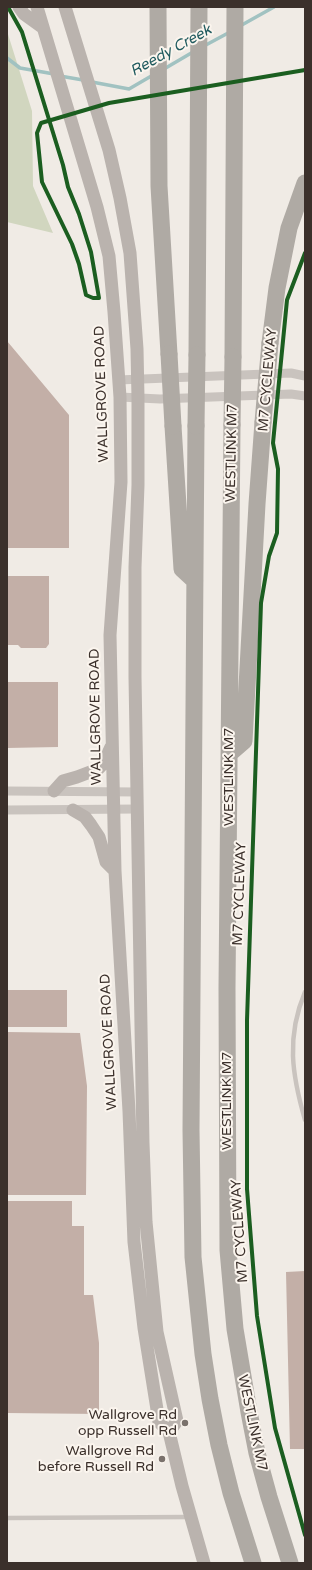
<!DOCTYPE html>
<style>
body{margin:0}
#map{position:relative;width:312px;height:1570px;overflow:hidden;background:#f0ebe5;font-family:"Varela Round",sans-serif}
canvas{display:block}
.frame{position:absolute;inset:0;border:8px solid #3b302b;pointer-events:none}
</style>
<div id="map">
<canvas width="312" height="1570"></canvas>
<div class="frame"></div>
</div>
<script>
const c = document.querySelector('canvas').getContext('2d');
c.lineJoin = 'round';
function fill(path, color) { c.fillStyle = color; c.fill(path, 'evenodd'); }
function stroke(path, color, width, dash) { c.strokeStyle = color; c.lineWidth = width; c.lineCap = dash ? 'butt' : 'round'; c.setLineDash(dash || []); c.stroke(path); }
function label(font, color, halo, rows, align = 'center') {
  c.font = font + ' "Varela Round",sans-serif'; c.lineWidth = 4; c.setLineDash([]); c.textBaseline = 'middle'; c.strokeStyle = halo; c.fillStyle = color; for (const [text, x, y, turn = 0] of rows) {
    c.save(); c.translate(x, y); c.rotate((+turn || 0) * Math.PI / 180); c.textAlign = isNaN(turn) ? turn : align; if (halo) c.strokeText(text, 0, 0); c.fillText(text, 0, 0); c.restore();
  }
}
fill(new Path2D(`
 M7,31L32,111L33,186L53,233L7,222Z`), '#d1d6bf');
stroke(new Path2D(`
 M240,26L274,7
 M204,46L230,32
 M7,58L20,68L54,74
 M164,69L193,52
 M60,76L83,80
 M92,82L129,89L153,75`), '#a1c2c1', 3.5);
fill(new Path2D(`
 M7,341L69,415V548H7Z
 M7,576H49V644L46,648H21L18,645H7Z
 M7,682H58V747L7,748Z
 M7,990H67V1027H7Z
 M7,1032L80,1033L87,1086L86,1195H7Z
 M7,1201H72V1226H84V1295H93L99,1343V1414L7,1413Z
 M305,1271V1449H290L286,1272Z`), '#c3afa7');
stroke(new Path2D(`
 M305,992C286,1037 292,1075 305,1120
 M7,1518L189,1517`), '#c9c3be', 4.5);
stroke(new Path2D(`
 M118,380L291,373L305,376
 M120,397L160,399L291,394L305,396
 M7,791L138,792
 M7,810L138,809`), '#c9c3be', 9);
stroke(new Path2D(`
 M19,7L24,14L42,27
 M37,7L97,207L109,256L114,312L120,397L121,482L110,635L115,871L129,1111L134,1242L144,1328L159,1422L169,1432L182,1486L204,1563
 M65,7L109,150L120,198L130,253L137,349L138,398V485L135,567V677L143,1143L146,1222L157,1332L177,1421L169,1432
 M54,791L63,781L77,777L98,769L103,764L111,747
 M73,810L85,817L91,825L99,837L106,862L115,871`), '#bab3ae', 13);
stroke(new Path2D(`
 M158,7L159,186L169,354
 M270,343L277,288L289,228L305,183
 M197,355L199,7
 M233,357L235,7
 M232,425L227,988L228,1250L235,1329L249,1412L257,1453L269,1497L290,1563
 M173,426L182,569L195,581
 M196,426L191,1130L193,1257L203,1354L210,1399L219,1445L231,1493L253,1563
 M229,754L244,741L257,504L263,422`), '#afaaa4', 17);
stroke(new Path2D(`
 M169,354L173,426
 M263,422L270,343
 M232,425L233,357
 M196,426L197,355`), '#afaaa4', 17);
stroke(new Path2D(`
 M8,7L22,32L63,165L68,187L79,214L91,252L99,298H93L86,295L79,264L72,244L42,182L37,133L41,123L109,103L305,70
 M305,253L287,300L273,443L278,469L277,533L269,556L261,603L247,1020V1189L257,1316L275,1428L305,1535`), '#1b5e20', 4);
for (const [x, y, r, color] of [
 [185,1423,4,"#7a716c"],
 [162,1459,4,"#7a716c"]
]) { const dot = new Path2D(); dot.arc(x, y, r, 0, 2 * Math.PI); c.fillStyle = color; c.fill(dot); stroke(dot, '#fbf5ee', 1.5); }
label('14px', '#3b302b', '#fbf5ee', [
 ["M7 CYCLEWAY",268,380,-85],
 ["WALLGROVE ROAD",102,394,-92],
 ["WESTLINK M7",232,453,-89],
 ["WALLGROVE ROAD",96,717,-91],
 ["WESTLINK M7",229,777,-90],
 ["M7 CYCLEWAY",240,894,-88],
 ["WALLGROVE ROAD",109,1042,-93],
 ["WESTLINK M7",227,1101,-90],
 ["M7 CYCLEWAY",240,1231,-94],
 ["WESTLINK M7",252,1423,78]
]);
label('14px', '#3b302b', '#fbf5ee', [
 ["Wallgrove Rd",177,1415],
 ["opp Russell Rd",177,1431],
 ["Wallgrove Rd",154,1451],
 ["before Russell Rd",154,1467]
], 'right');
label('italic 15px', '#1f5a5e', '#fbf5ee', [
 ["Reedy Creek",171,51,-29]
]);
</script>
